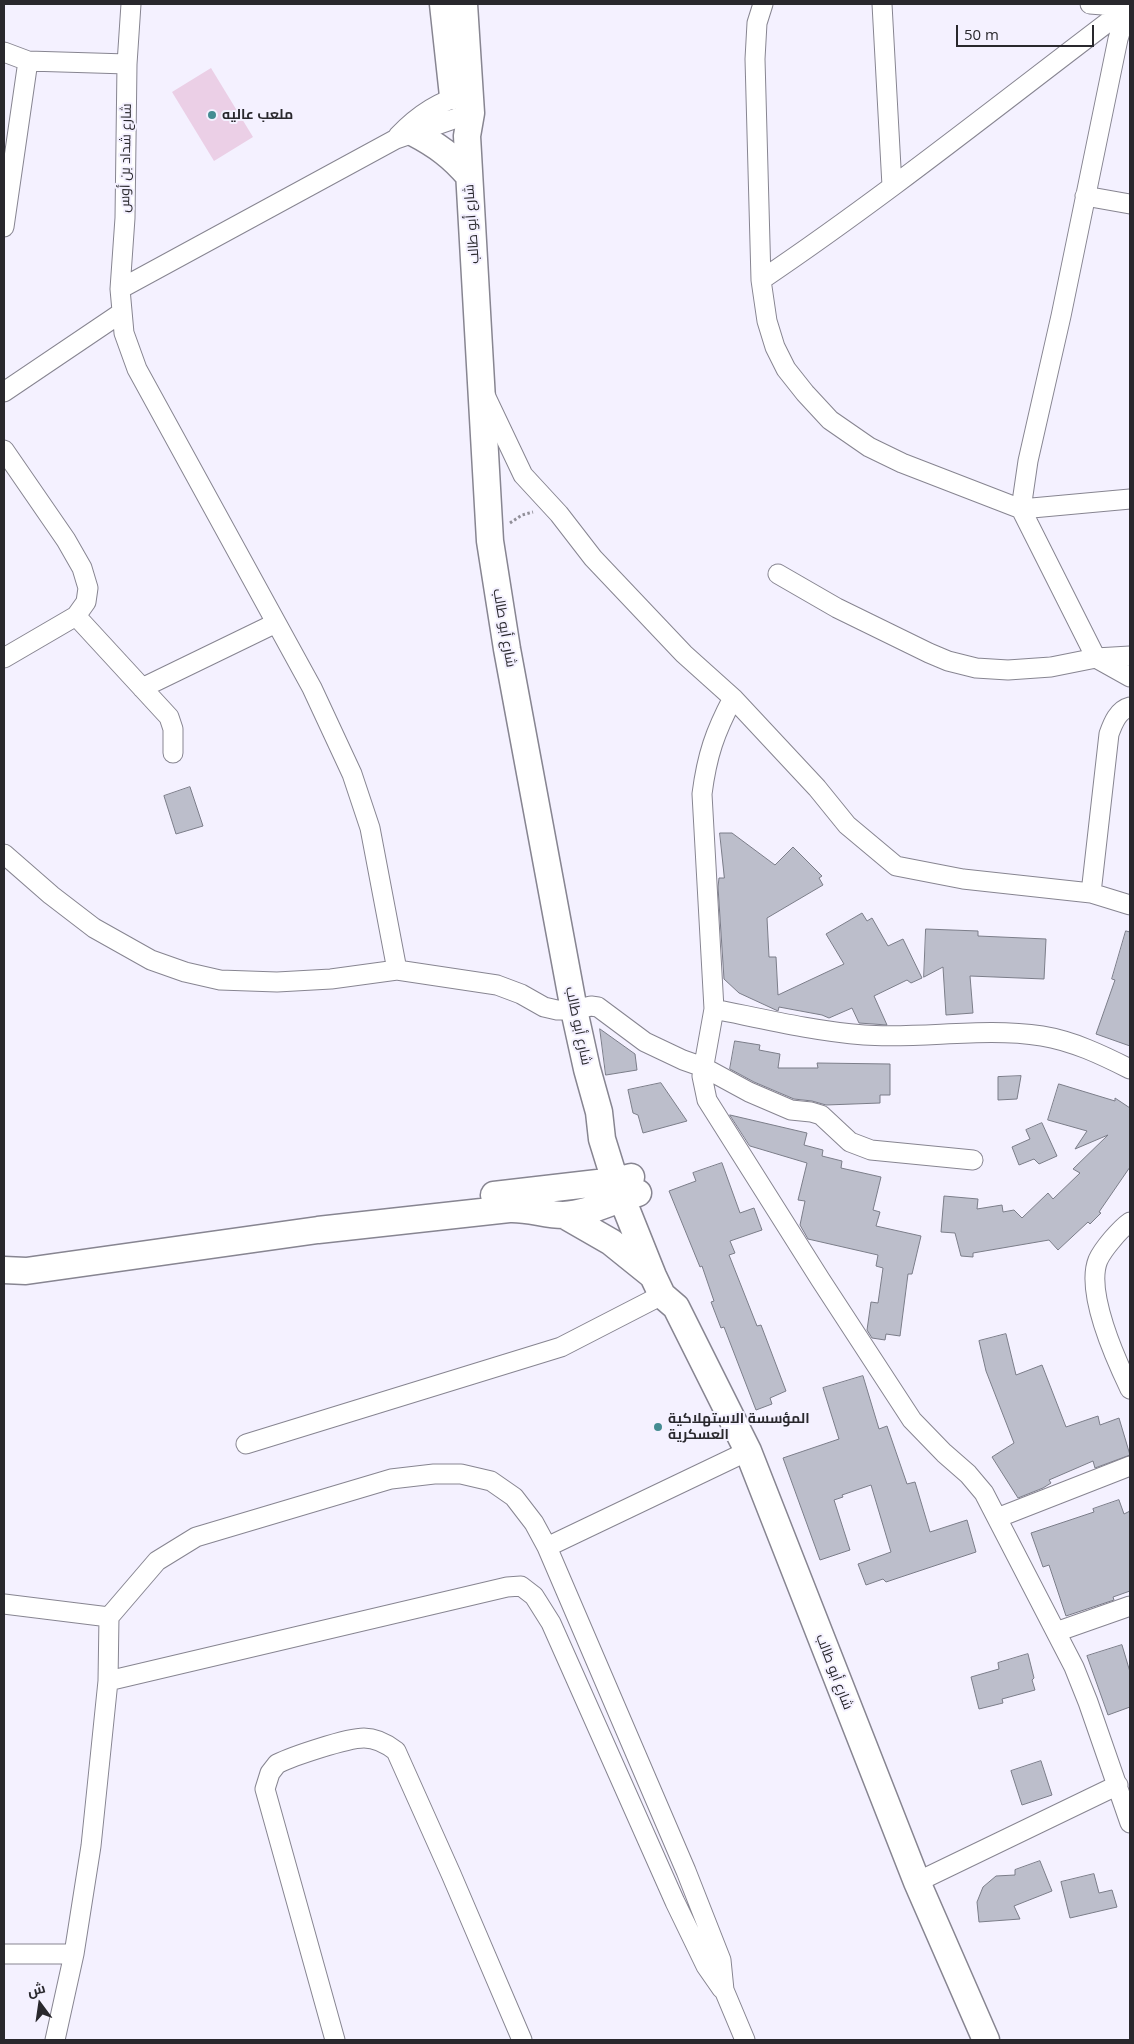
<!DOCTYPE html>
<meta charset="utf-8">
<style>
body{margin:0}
#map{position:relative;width:1134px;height:2044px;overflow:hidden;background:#f4f1ff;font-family:"Open Sans",Cairo,sans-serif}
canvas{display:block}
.frame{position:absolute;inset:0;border:5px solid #29282d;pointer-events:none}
.north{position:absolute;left:15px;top:1979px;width:50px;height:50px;-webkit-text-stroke:4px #f4f1ff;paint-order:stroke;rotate:346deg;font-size:14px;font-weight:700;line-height:20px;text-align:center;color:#29282d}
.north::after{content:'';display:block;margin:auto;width:18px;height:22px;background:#29282d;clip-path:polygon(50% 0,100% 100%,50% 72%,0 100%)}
.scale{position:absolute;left:956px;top:25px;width:138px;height:22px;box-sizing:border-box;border:2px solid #29282d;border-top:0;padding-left:6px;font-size:15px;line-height:18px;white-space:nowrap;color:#29282d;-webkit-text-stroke:4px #f4f1ff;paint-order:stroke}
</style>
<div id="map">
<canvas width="1134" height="2044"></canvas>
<div class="frame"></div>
<div class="north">ش</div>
<div class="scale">50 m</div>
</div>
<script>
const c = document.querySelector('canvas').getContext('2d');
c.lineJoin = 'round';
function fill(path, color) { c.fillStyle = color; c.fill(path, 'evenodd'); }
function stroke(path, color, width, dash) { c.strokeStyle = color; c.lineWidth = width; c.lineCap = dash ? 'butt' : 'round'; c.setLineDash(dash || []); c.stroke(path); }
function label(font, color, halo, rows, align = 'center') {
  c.font = font + ' "Open Sans",Cairo,sans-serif'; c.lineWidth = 4; c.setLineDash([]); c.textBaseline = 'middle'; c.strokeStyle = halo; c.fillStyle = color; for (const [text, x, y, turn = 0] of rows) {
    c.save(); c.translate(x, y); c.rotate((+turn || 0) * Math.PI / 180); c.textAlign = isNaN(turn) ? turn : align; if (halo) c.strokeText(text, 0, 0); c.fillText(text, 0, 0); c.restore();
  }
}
fill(new Path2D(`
 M211,68L253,137L214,161L172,92Z`), '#ebcfe6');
const building = new Path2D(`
 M190,787L203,826L176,834L164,796Z
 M720,833H732L775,865L793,847L822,876L819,878L823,885L767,918L769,957H776L778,995L844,964L826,934L862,913L867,921L872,918L888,946L903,939L922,978L911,983L907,980L874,996L887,1025L859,1023L852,1008L829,1018L822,1015L779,1007L778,1011L739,993L724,979L718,887L719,878H724Z
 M926,929L978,931V936L1046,939L1044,979L970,976L973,1013L946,1015L943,967L924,977Z
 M1126,931L1130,932V1046L1096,1034L1115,980L1112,979Z
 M600,1029L635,1054L637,1070L606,1075Z
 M735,1041L760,1045L759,1050L780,1054L778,1068H818L817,1063L890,1064V1095H880V1103L826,1105L812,1101L794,1099L754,1082L730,1069Z
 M1021,1076L1017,1099L998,1100V1077Z
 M661,1083L687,1121L643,1133L638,1115L633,1113L628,1090Z
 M1059,1084L1115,1101V1098L1130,1108V1167L1099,1212L1101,1213L1090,1224L1088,1222L1058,1250L1049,1240L973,1253V1257L961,1256L955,1233L941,1232L944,1196L978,1199L977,1209L1002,1205L1003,1212L1014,1210L1022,1218L1048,1193L1053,1199L1080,1173L1073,1169L1108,1135L1075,1149L1087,1131L1048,1120Z
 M730,1115L807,1133L804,1145L823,1150L822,1156L842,1161L841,1168L881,1177L873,1210L880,1212L876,1226L921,1236L912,1274H908L900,1336L886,1334L885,1340L872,1338L867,1330L871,1302L878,1303L883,1268L876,1266L878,1255L808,1239L800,1225L805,1201L798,1200L807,1163L750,1146Z
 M1042,1123L1057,1156L1039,1164L1034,1159L1019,1165L1012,1147L1030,1139L1026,1130Z
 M722,1163L740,1213L754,1208L762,1230L730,1241L735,1253L729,1255L757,1326L761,1325L786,1391L770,1398L772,1404L756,1410L724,1327L721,1328L711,1302L714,1301L702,1266L700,1267L669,1191L696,1181L693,1173Z
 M1006,1334L1016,1375L1042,1365L1066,1427L1098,1416L1100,1425L1119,1418L1130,1455L1095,1468L1093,1461L1049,1480L1051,1483L1043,1488L1018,1498L992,1457L1014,1443L986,1371L979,1341Z
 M863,1376L879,1429L887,1426L907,1484L915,1482L930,1532L967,1520L976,1552L886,1582L883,1579L866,1585L858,1564L891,1552L871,1485L842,1495L843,1497L834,1500L850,1550L820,1560L783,1458L839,1439L823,1388Z
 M1119,1500L1124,1514L1130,1511V1591L1113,1597L1114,1600L1066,1616L1049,1565L1043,1567L1031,1533L1094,1512L1093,1509Z
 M1122,1645L1130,1672V1707L1108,1715L1087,1656Z
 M1028,1654L1034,1678L1032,1680L1035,1690L1002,1699L1003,1703L979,1709L971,1677L999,1669L998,1663Z
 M1041,1761L1052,1795L1022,1805L1011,1771Z
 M1040,1861L1052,1891L1014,1906L1020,1919L979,1922L977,1902L983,1887L996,1876L1015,1875V1870Z
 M1094,1874L1099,1893L1112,1890L1117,1907L1070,1918L1061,1882Z`);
fill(building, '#bcbecb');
stroke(building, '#7b7d89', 1);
const street = new Path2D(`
 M131,4L127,64L125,218L120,289L124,333L137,369L312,688L352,774L370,828L397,970
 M763,4L757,23L755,59L761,280L767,321L775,347L786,369L805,393L830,420L869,447L902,463L1021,509L1130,499
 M882,4L892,186
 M1090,4L1128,7
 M1130,5L1128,7L1118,39L1061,316L1028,461L1021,509L1096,658L1130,677
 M4,52L28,61L127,64
 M398,136C417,116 438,101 465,95
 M1085,196L1130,204
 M4,227L28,61
 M761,280C887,195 1006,99 1128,7
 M120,289L396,139L471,113
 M4,392L121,313
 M485,395L523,475L559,514L593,558L684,654L733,698L817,788L847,825L896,866L963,879L1091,893L1130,905
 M4,450L66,540L82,568L88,588L86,602L76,616L4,658
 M778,574L837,608L929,653L948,661L976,668L1008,670L1051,667L1096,658L1130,656
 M76,616L169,717L173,729V753
 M142,688L276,623
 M733,698C715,732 707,755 702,794L714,1009L702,1076L707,1100L820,1279L912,1420L944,1453L968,1474L984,1493L1074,1667L1088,1702L1130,1823
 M4,854L51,895L94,928L151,960L185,972L220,980L277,982L331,979L397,970L497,985L521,994L544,1007L557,1010H574L591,1006L598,1007L645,1042L683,1060L703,1067L749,1092L791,1110L811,1112L821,1115L850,1142L871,1150L973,1160
 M1091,893L1109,734C1113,723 1118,710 1130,707
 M714,1009C764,1019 813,1031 864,1035C923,1039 983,1027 1042,1036C1073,1041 1102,1055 1130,1069
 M1130,1222C1120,1229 1103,1249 1098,1260C1085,1292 1116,1360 1130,1389
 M246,1444L561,1347L662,1295
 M997,1518L1130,1466
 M547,1547L748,1451
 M4,1604L109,1617
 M1056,1632L1130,1606
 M108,1681L507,1587L521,1586L534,1596L551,1623L675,1902L706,1966L722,1989
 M917,1882L1118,1785
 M4,1954H74
 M55,2040L74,1954L91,1846L108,1681L109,1617L157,1561L196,1537L391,1479L434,1474H461L491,1481L514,1497L534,1523L547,1547L686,1871L721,1960L724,1990L745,2040
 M335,2040L265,1789L270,1773L277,1764C293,1756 347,1738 364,1738C375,1738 387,1744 396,1751L451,1874L522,2040`);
const secondary = new Path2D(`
 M443,4L453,96
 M464,4L471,113L467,136L490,541L507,649L574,1010L587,1069L599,1112L602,1139L615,1181L653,1276L662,1295L676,1307L748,1451L917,1882L986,2040
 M414,133C437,145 453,157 469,176
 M494,1195L615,1181L631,1177
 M564,1215L611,1242L652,1275
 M4,1270L26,1271L318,1230L509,1209C528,1208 545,1215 563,1215C589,1214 613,1200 638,1193`);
stroke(street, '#878591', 21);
stroke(secondary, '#878591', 29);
stroke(new Path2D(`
 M510,523L522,515L533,512`), '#918f99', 3, [2.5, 2.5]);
stroke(street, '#fff', 19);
stroke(secondary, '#fff', 26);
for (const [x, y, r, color] of [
 [212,115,5,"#448c92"],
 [658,1427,5,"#448c92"]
]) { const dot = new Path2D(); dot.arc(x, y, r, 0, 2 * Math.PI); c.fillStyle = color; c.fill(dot); stroke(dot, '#f4f1ff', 2); }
label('bold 14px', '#29282d', '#f4f1ff', [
 ["ملعب عاليه",222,115],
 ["المؤسسة الاستهلاكية",668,1419],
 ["العسكرية",668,1435]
], 'left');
label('14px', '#29282d', '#f4f1ff', [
 ["شارع شداد بن أوس",126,158,-89],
 ["شارع أبو طالب",472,224,-94],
 ["شارع أبو طالب",504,628,80],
 ["شارع أبو طالب",578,1026,78],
 ["شارع أبو طالب",834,1672,69]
]);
</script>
